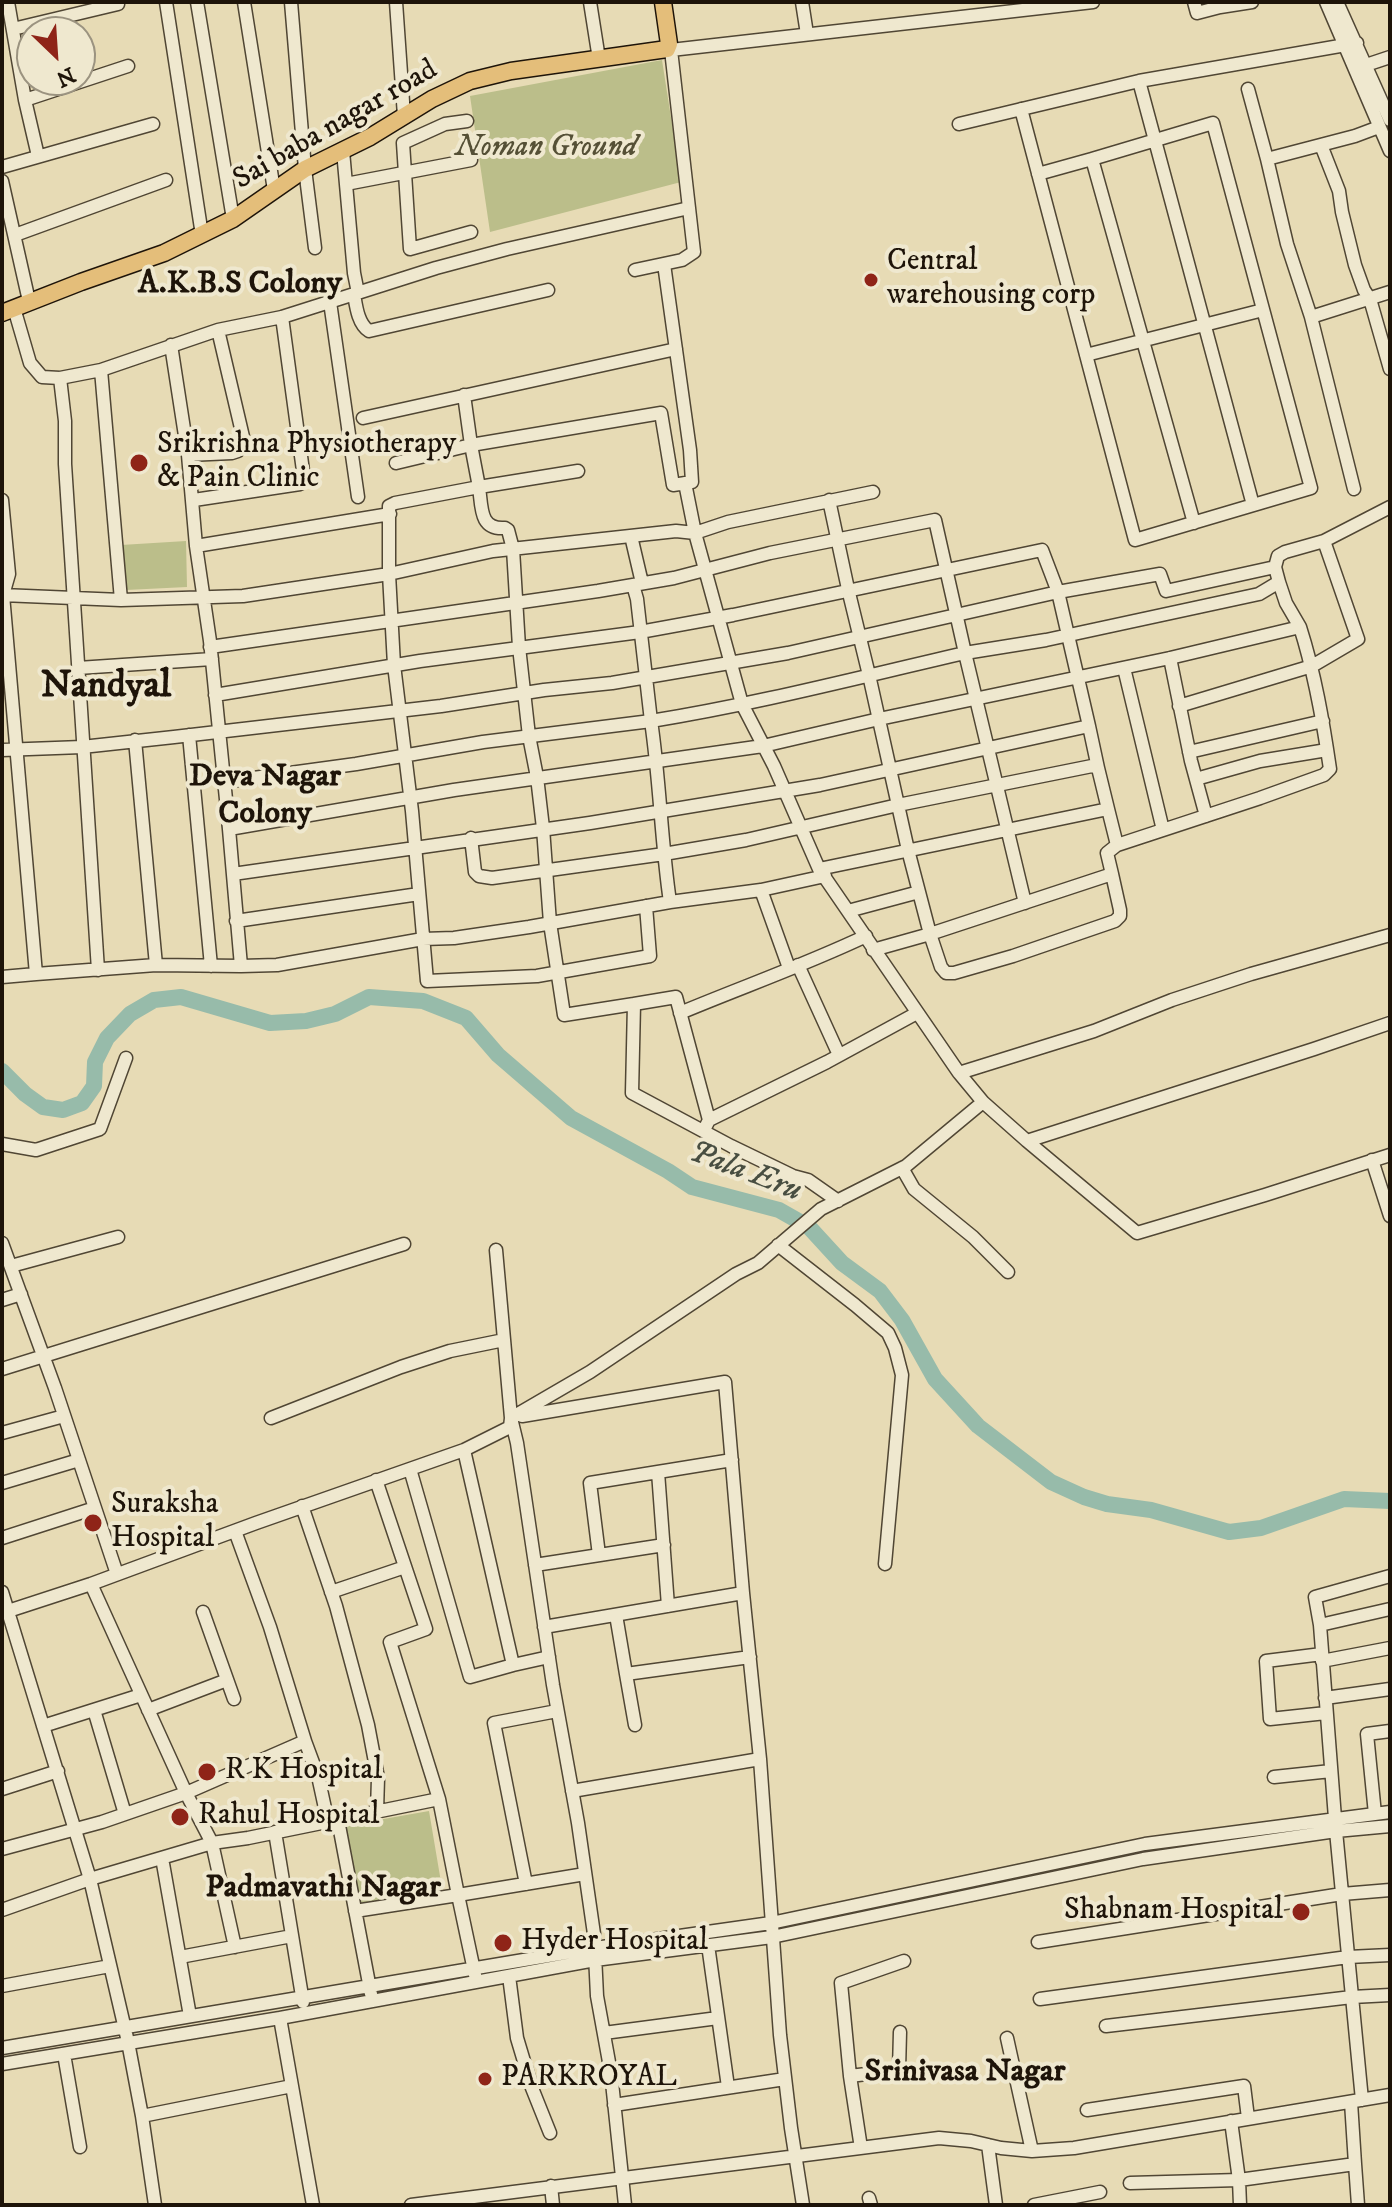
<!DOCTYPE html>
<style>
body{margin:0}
#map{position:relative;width:1392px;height:2207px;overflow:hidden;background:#e7dbb5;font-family:"IM FELL DW Pica",serif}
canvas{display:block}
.frame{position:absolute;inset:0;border:4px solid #1e1409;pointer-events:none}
.north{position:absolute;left:16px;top:16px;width:80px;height:80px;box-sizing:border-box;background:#efe8cf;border:2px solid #9b9380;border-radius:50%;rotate:155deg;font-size:22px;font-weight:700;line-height:32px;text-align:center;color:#1e1409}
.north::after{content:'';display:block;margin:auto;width:28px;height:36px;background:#8f2418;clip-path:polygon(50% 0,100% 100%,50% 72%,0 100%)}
</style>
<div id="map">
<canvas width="1392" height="2207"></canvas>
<div class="frame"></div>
<div class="north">N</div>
</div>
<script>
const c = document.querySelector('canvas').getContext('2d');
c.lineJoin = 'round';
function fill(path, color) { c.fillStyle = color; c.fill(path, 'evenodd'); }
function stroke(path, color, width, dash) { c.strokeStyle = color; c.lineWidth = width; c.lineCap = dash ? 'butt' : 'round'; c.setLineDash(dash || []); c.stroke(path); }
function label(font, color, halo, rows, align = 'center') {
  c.font = font + ' "IM FELL DW Pica",serif'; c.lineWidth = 8; c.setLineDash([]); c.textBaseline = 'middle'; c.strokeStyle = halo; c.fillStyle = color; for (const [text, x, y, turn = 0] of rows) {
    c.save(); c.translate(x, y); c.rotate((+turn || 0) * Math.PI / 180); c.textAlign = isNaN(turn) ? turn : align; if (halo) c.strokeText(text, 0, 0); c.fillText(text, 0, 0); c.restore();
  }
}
fill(new Path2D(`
 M662,60L681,182L490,232L470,96Z
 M186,541L187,587L126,590L121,545Z
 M429,1811L443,1894L359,1906L344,1826Z`), '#bbbe8a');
stroke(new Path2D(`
 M2,1071L25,1094L43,1107L63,1110L82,1103L94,1086L95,1062L107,1038L130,1014L154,1000L181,997L270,1023L306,1021L335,1014L369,997L423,1001L466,1018L498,1055L571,1118L668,1171L692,1187L779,1210L809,1227L842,1263L880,1291L902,1320L935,1379L978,1426L1051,1482L1084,1497L1107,1504L1151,1510L1229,1532L1261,1528L1344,1499L1390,1501`), '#97bbaa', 16);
const minor = new Path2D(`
 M8,2L25,100L38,156
 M166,2L202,235
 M197,2L233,219
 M244,2L274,190
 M291,2L305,169L315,248
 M396,2L404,116
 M590,2L599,59
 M802,2L807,34
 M1194,2L1197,13L1220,7L1252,2
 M1326,2L1390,151
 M1337,2L1390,120
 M13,29L118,4
 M1366,65L1390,57
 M1139,81L1253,505
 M1248,89L1267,159
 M25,100L128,66
 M1021,109L1135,540L1311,488L1213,123L1092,159L1194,523
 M467,121L445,124L403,143L410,249L471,232
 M959,124L1139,81L1357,43
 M1321,145L1339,191L1342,212L1355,265L1364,290L1370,299L1390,369
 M343,151L354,273L358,293
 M2,167L153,124
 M1038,174L1092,159
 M2,181L29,301
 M346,184L471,160
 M15,235L166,180
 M635,270L682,260L694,252L671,50L1093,2
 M354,294C356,306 358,324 369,331L548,290
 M330,302L358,497
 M14,308L30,363L42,377L60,378L101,370L121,600
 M1311,317L1287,244L1267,159L1355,136L1379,127
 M171,345L188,455L196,546L210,641L229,829L454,790L763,746L879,719L1170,658L1300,627C1315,674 1323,721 1330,769L1324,775L1260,798L1117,845L1107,853L1112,874L930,934L873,950
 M1086,355L1263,310
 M101,370L218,330L282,317L436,268L507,249L689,208
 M60,378L65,421V464L98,970
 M363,418L676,349
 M188,455L232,453L238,451L244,441L218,330
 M396,463L471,445L464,395
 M578,471L479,487C482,507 479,530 505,528L508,530L513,549L519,647L529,736L537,777L543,828L550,923L564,1015L634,1004L632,1093L731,1146L793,1176L808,1180L838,1201
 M685,483L695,533L742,704L774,766L819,869L959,1073
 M1354,489L1311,317L1390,292
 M2,500L9,574L3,595L36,974L2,977
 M194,500L300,484L304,478L282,317
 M829,500L848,589L869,675L908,850L930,934L941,967L946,973H954L1013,956L1115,921L1120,916V910L1112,874
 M631,536L642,583
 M196,546L390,514
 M1279,582L1286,603L1300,627
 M2,595L121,600L243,596L389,574L493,551L676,531L695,533L728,522L873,492
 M210,647L598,591L674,578L770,553L935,520L965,653C860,677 757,704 651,721L637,599L633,585
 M1170,658L1191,761L1206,816
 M78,668L212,659
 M1124,668L1163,830
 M215,695L420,661L640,632L733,615L1042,550L1058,592L1160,574L1166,591L1275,567L1278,556L1285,552L1324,541L1390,507
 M1179,706L1312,666L1358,639L1324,541
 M1089,726L1098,768
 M189,735L211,966
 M135,740L156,965
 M2,750L82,747L174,737L441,706L544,690L612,683L788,653L1058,592L1089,726L820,785L590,823L233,874
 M1189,752L1323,721
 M1196,779L1260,761L1327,750
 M224,782L356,764L483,742L651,721C660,781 661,841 670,902L529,927L454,938L423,939L277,965L241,966L229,829
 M471,838L475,872L479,876L492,878L664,854L746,840L898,805L1092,766L1098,768L1108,809
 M819,869L1108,809L1117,845
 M761,890L789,968
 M670,902L761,890L825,876
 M1025,903L965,653L1046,640L1259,594L1279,582L1275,567
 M646,906L650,956L537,976L427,981L412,811L394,665L389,574V506L395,503L479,487L471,445L661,413L673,485L692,482L690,450L664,264
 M848,911L919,892
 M236,921L419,894
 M798,965L839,1055
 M36,974L156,965L241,966
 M634,1004L676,997L709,1120L706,1126
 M680,1013C742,987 805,965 866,936
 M983,1102L959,1073L1094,1031L1172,1000L1251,974L1390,935
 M709,1120L827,1062L917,1013
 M1027,1141L1137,1233L1265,1195L1390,1155
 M2,1144L36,1150L100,1129L126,1058
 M1372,1160L1390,1216
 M902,1168L914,1189L973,1237L1008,1272
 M2,1243L55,1388L117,1574
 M778,1245L855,1305L888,1333L895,1348L902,1375L885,1564
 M496,1250L511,1418L517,1443L553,1685L578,1823L594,1934L597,1996L611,2073L625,2205
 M11,1266L118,1237
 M2,1300L21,1294
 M2,1369L404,1244
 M522,1416L725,1382L743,1593L760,1759L780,2035L791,2128L803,2205
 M271,1418L401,1367L450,1351L504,1340
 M2,1433L64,1416
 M464,1450L513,1665L549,1657
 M410,1469L470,1677L513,1665
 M376,1480L426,1629L390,1642L439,1799
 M2,1483L79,1460
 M302,1506L336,1606L368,1725L378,1778L377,1811
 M235,1531L270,1627L305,1741
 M2,1538L95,1508
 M599,1555L590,1483L664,1471
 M535,1565L664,1545
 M91,1584L186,1793L305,1741L318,1776L328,1822
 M2,1592L90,1879L128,2042L142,2116L155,2205
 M331,1592L405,1567
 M668,1606L658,1472L732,1460
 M203,1612L234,1699
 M2,1613L91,1584L256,1523L464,1450L510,1427L511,1418L590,1372L736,1274L758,1263L821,1209L906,1166L983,1102L1027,1141L1314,1049L1390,1023
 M616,1615L626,1674L750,1657
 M1320,1625L1390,1609
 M544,1627L743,1593
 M1322,1654L1266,1661L1270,1719L1326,1713
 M1322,1661L1390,1648
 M626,1674L635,1725
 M1325,1698L1390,1689
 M94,1710L125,1814
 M148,1710L227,1680
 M43,1726L141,1695
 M1274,1777L1331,1771
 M2,1789L58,1771
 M572,1791L760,1759
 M1375,1814L1367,1734L1390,1731
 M338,1820L371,1994
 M275,1832L303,2002
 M2,1849L102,1822L186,1793L212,1843L90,1879L2,1910
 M162,1858L190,2016
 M526,1884L494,1723L557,1711
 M355,1911L458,1895L475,1975
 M1038,1942L1342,1894L1390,1890
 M708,1945L728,2087
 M235,1947L212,1843L248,1838L439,1799L458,1895L585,1874
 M180,1957L292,1936
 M509,1976L517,2038L532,2088L550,2133
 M2,1986L110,1966
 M1040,1999L1348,1957L1390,1955
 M280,2018L313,2205
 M1106,2026L1352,1997L1390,1995
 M604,2033L718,2018
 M1007,2038L1032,2151
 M2,2048L595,1948L771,1923L1145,1844L1390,1812
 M64,2054L80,2147
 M2,2064L280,2018L595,1960L772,1937L1143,1859L1336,1831L1390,1826
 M850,2076L899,2070L900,2032
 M1362,2100L1336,1831L1320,1625L1315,1597L1390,1576
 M614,2105L785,2079
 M1087,2110L1244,2086L1248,2118
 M142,2116L292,2086
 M988,2145L996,2205
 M861,2148L850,2076L841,1983L904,1961
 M1355,2164L1358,2205
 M1130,2183L1239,2180L1231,2121
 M551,2186L553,2205
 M869,2198L871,2205
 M411,2205L939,2138L971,2141L1001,2148L1032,2151L1074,2148L1390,2095
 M1034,2205L1100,2192
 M1240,2205L1239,2180L1355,2164L1351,2102`);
const major = new Path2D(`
 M2,313L81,282L164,253L233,219L305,169L370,137L432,99L470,81L511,71L667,49L669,44L663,2`);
stroke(minor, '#504634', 15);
stroke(major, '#1e1409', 19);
stroke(minor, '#efe8cf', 12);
stroke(major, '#e4be7a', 16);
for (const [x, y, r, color] of [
 [871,280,8,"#8f2418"],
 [139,463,10,"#8f2418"],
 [93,1523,10,"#8f2418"],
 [207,1772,10,"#8f2418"],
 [180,1817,10,"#8f2418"],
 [1301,1912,10,"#8f2418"],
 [503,1943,10,"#8f2418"],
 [485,2079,8,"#8f2418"]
]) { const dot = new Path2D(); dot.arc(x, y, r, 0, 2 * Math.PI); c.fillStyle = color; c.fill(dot); stroke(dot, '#efe8cf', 3); }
label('30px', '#1e1409', '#efe8cf', [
 ["Sai baba nagar road",336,126,-30]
]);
label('italic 30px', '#555036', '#efe8cf', [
 ["Noman Ground",546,149]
]);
label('30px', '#1e1409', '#efe8cf', [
 ["Central",887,263],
 ["warehousing corp",887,297],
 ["Srikrishna Physiotherapy",157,446],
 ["& Pain Clinic",157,480],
 ["Suraksha",111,1506],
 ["Hospital",111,1540],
 ["R K Hospital",225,1772],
 ["Rahul Hospital",198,1817],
 ["Shabnam Hospital",1283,1912,"right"],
 ["Hyder Hospital",521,1943],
 ["PARKROYAL",501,2079]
], 'left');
label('bold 32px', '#1e1409', '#efe8cf', [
 ["A.K.B.S Colony",240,285],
 ["Deva Nagar",265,778],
 ["Colony",265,815],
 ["Padmavathi Nagar",323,1889],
 ["Srinivasa Nagar",965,2073]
]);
label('italic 32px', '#484e41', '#efe8cf', [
 ["Pala Eru",745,1173,21]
]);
label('bold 38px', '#1e1409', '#efe8cf', [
 ["Nandyal",106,688]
]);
</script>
